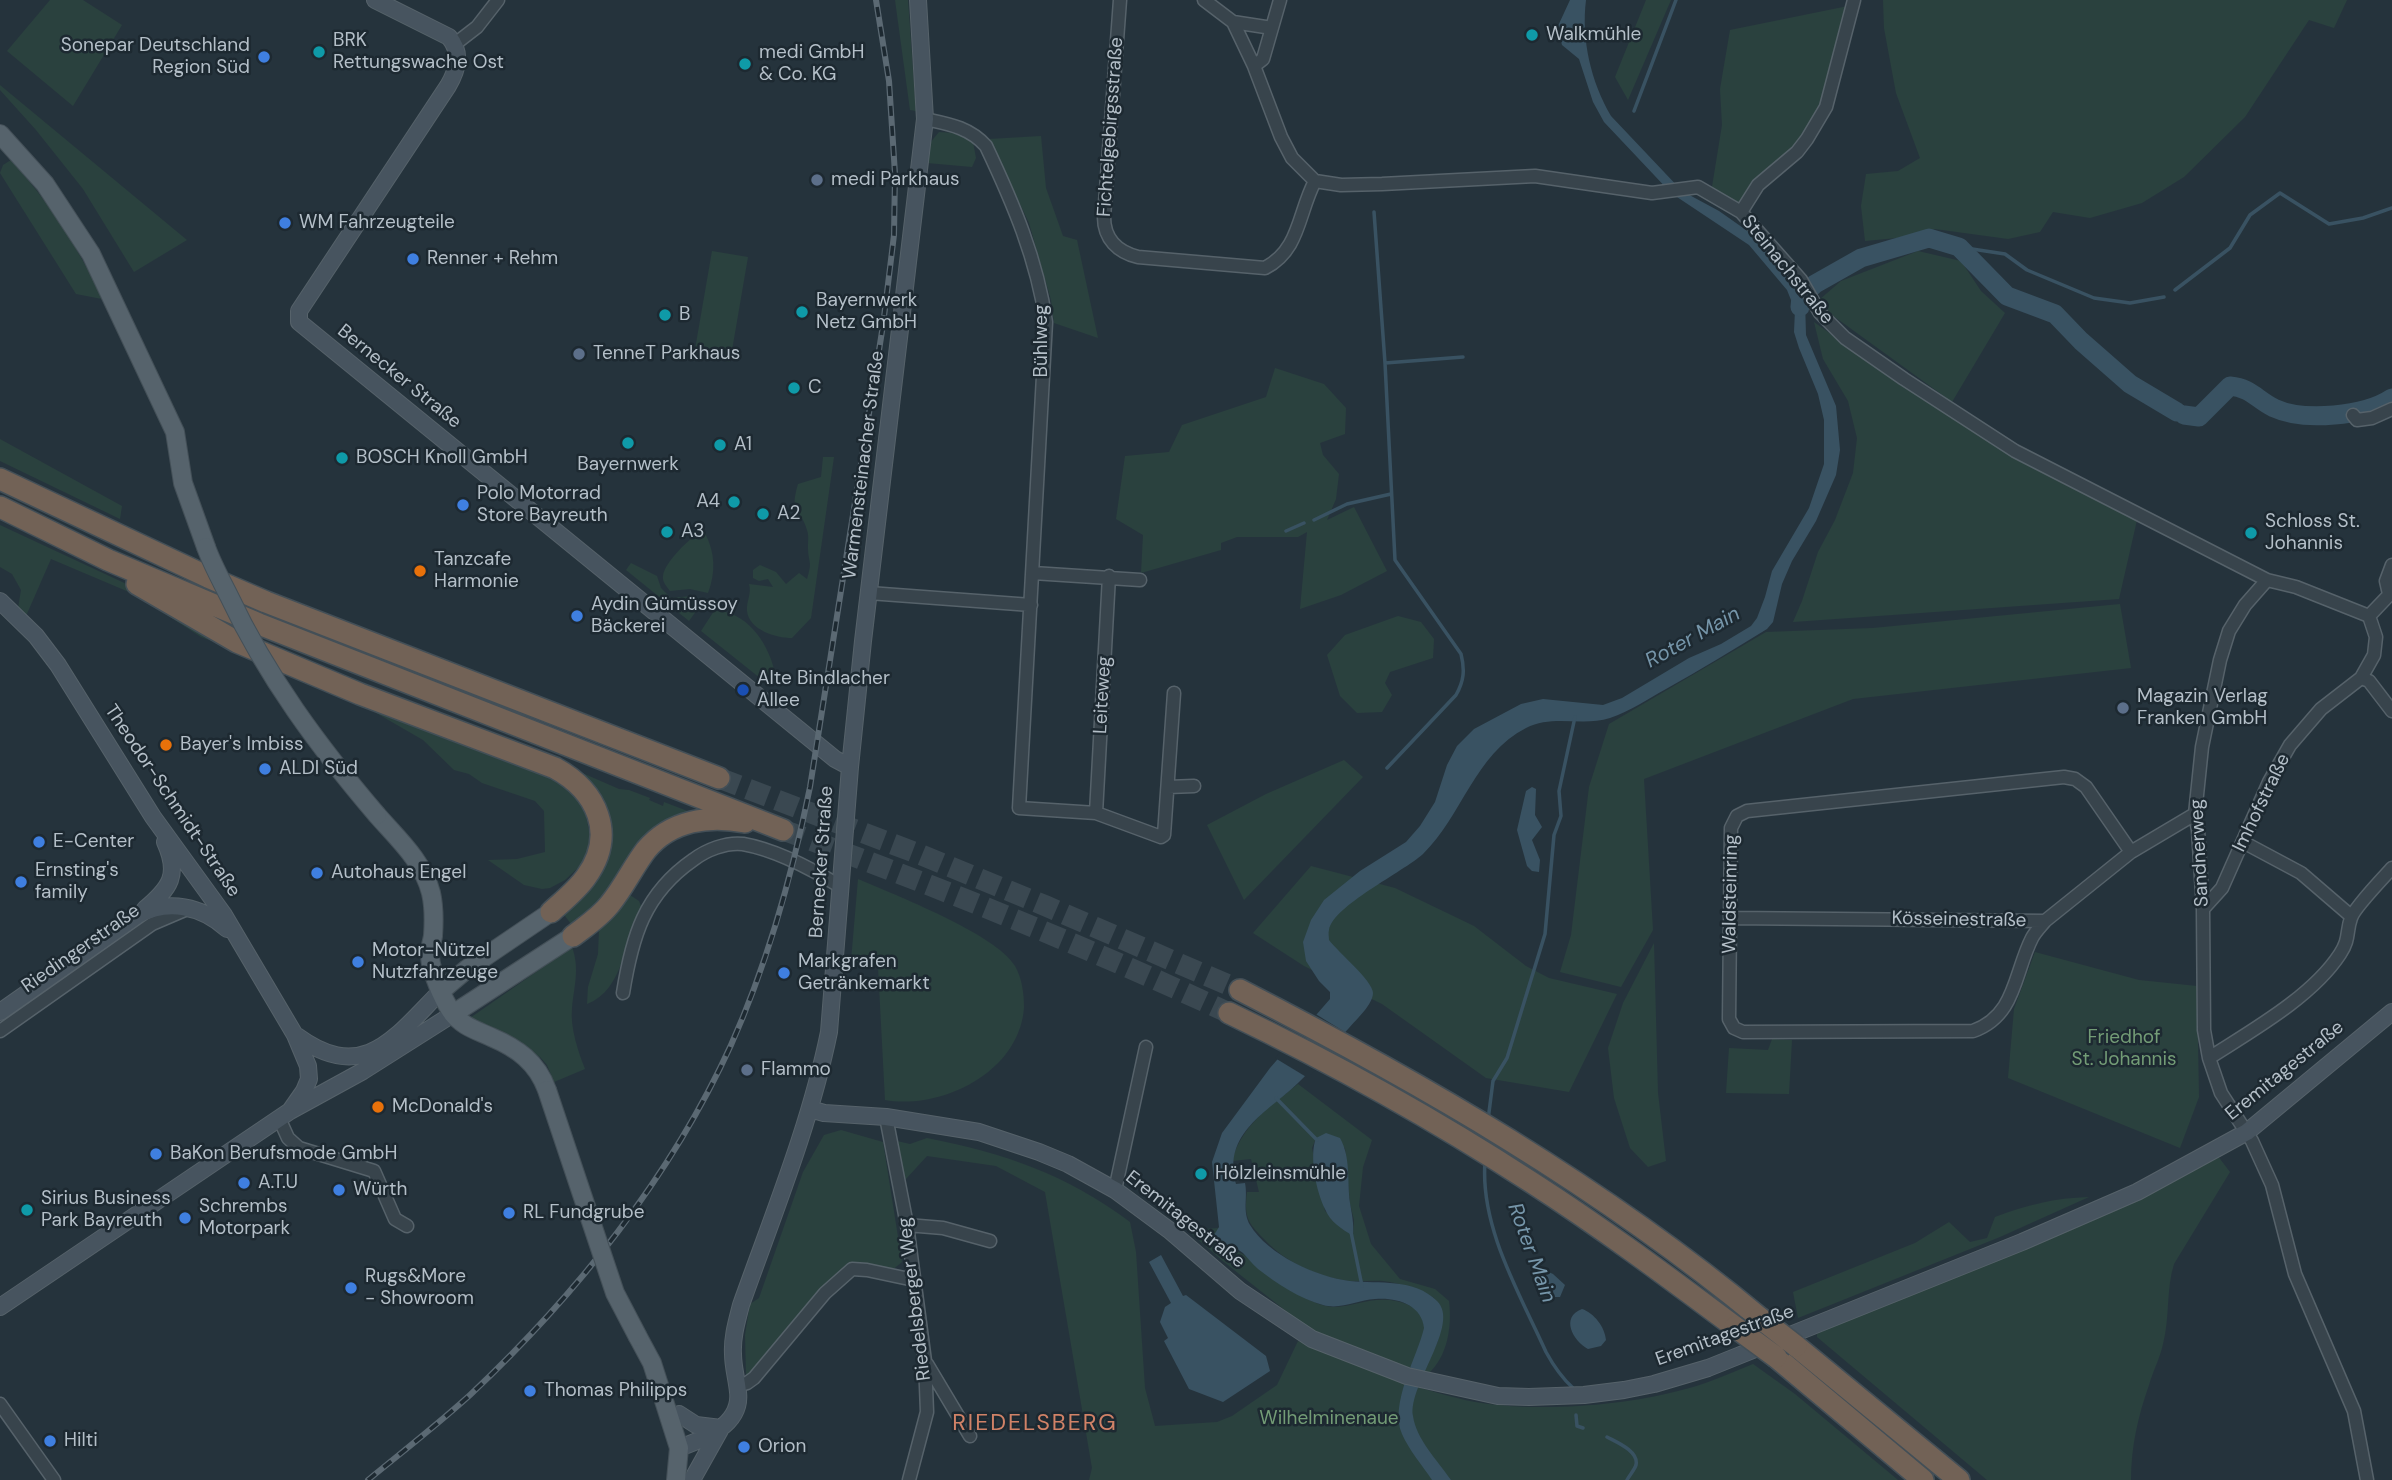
<!DOCTYPE html>
<meta charset="utf-8">
<style>
body{margin:0}
canvas{display:block;background:#25333c}
</style>
<canvas width="2392" height="1480"></canvas>
<script>
const c = document.querySelector('canvas').getContext('2d');
c.lineJoin = 'round';
function fill(path, color) { c.fillStyle = color; c.fill(path, 'evenodd'); }
function stroke(path, color, width, dash) { c.strokeStyle = color; c.lineWidth = width; c.lineCap = dash ? 'butt' : 'round'; c.setLineDash(dash || []); c.stroke(path); }
function label(font, color, halo, rows, align = 'center') {
  c.font = font + ' "DM Sans",sans-serif'; c.lineWidth = 5; c.setLineDash([]); c.textBaseline = 'middle'; c.strokeStyle = halo; c.fillStyle = color; for (const [text, x, y, turn = 0] of rows) {
    c.save(); c.translate(x, y); c.rotate((+turn || 0) * Math.PI / 180); c.textAlign = isNaN(turn) ? turn : align; if (halo) c.strokeText(text, 0, 0); c.fillText(text, 0, 0); c.restore();
  }
}
fill(new Path2D(`
 M50,0H83L122,25L73,106L7,51Z
 M895,0H908L916,111L910,110Z
 M1646,0H1671L1628,100L1615,77Z
 M1883,0H2347L2334,28L2309,20L2245,117L2184,177L2142,203L2090,218L2053,212L2040,232L2008,239L1935,229L1897,238L1865,241L1861,206L1866,174L1898,171L1920,158L1896,93L1884,28Z
 M1853,5L1826,107L1741,212L1711,193L1722,125L1720,89L1730,30Z
 M0,85L187,240L134,272L83,189L36,130L0,90Z
 M939,132L956,133L973,142L976,158L972,167L927,163L930,143Z
 M1041,136L1046,188L1063,236L1077,240L1098,338L1054,323L1051,300L1029,223L989,139Z
 M11,160C48,201 79,248 102,299L76,294L0,173L3,165Z
 M712,251L748,257L730,362L694,355Z
 M1918,251L1961,261L1981,291L2005,313L1952,402L1832,315L1819,300L1841,281Z
 M1814,322L1875,366L2137,520L2119,599L1793,622L1802,601L1818,552L1835,520L1853,473L1857,438L1848,401L1823,359Z
 M1275,368L1324,384L1346,408L1345,434L1320,443L1323,455L1339,474L1336,499L1327,520L1354,507L1387,571L1341,595L1300,609L1307,532L1298,537H1237L1221,543V550L1141,573L1143,535L1116,519L1125,456L1169,452L1182,425L1266,397Z
 M0,439L122,506L120,519L0,461Z
 M823,457H834L811,618L792,638C776,638 749,630 747,611C746,601 752,594 749,584L773,587L768,579L759,581L753,578V570L760,565L776,572L786,584L799,573L807,579C813,560 808,563 808,547C808,541 809,536 807,530C800,506 789,515 798,484L821,477Z
 M0,525L135,588L230,648L201,637L136,595L51,559L26,616L18,608L21,590L12,574L0,567Z
 M700,532L705,533C715,553 716,571 708,593L690,589L670,591C667,587 662,582 663,576C664,563 689,539 700,532Z
 M631,563L657,576L661,588L671,598L691,596L704,600L689,621L626,570Z
 M2120,604L2131,668L1853,699L1644,779L1653,930L1621,987L1560,972L1571,935L1589,787L1609,724L1766,632L1873,628Z
 M714,611C745,610 767,641 774,669L765,682L701,631Z
 M1398,616L1421,622L1434,639L1433,658L1390,672L1385,683L1392,695L1382,712L1357,713L1340,696L1327,655L1345,635Z
 M350,694L545,771L578,796L586,816L590,836L588,849L581,865L565,880L550,888L542,889L524,885L488,860L517,859L545,852L544,811L535,801L482,783L469,774L454,770L423,740L371,710L360,707Z
 M532,751L619,789L629,790L650,798L649,800L663,806L664,802L698,815L605,897L574,928L562,912L605,816Z
 M1344,760L1363,777L1244,900L1207,825L1266,794Z
 M1311,866L1395,888L1474,926L1526,966L1549,978L1617,994L1569,1092L1486,1078L1382,1004L1304,966L1253,933Z
 M858,879C895,895 996,934 1015,966C1022,978 1024,994 1024,1007C1020,1072 942,1110 885,1100L878,967L851,961Z
 M627,893L639,901L641,906C626,937 624,990 587,1004L588,987L598,954L599,930L602,922Z
 M1654,943L1658,1093L1666,1161L1648,1167L1630,1148L1614,1098L1608,1048L1623,1003Z
 M572,947C580,969 574,986 572,1008C570,1028 578,1051 585,1069L554,1082L547,1065L540,1057L470,1018Z
 M2035,952L2139,980L2197,986L2199,1097L2180,1148L2008,1078L2014,1009Z
 M1772,1039L1792,1040L1789,1094L1726,1093L1729,1048L1768,1050Z
 M1298,1084L1372,1140L1363,1167L1359,1206L1371,1244L1400,1279L1435,1289L1449,1301C1452,1326 1448,1356 1428,1374L1423,1373L1438,1341L1434,1298C1418,1289 1401,1283 1383,1281C1372,1280 1361,1282 1350,1281C1318,1277 1286,1263 1264,1239C1247,1222 1244,1216 1247,1192H1259L1251,1159L1232,1161C1241,1126 1271,1105 1298,1084ZM1316,1138L1345,1148L1350,1204L1354,1220L1353,1235L1325,1211L1312,1148Z
 M841,1130L883,1142L902,1262L891,1271L858,1264L841,1271L749,1376L746,1374L745,1335L750,1304L759,1298L803,1172L824,1135Z
 M927,1138C1004,1153 1066,1174 1130,1222L1136,1252L1145,1388L1155,1426L1217,1422L1232,1416L1277,1385L1298,1341C1352,1362 1407,1387 1465,1400C1526,1413 1617,1407 1678,1391C1704,1385 1729,1374 1753,1364L1795,1394L1898,1480H1089L1092,1468L1045,1192L996,1166L927,1156L905,1180L897,1141L910,1144Z
 M2217,1155L2230,1172L2174,1264C2166,1289 2170,1317 2163,1344C2160,1358 2153,1371 2149,1385C2138,1416 2131,1447 2131,1480H1987L1817,1337V1334L1837,1324Z
 M2089,1197L2000,1237L1798,1318L1793,1292L1915,1243L1949,1222L1970,1242L1987,1238L1995,1217C2026,1205 2055,1198 2089,1197Z
 M1188,1223L1205,1229L1219,1228L1225,1248C1256,1252 1287,1297 1326,1306C1349,1311 1370,1294 1400,1302C1407,1304 1415,1307 1419,1312C1432,1327 1417,1353 1411,1368L1315,1334L1224,1262L1186,1229Z`), '#2a413e');
fill(new Path2D(`
 M1570,0H1586C1581,39 1591,82 1611,116L1682,191L1719,211L1756,237L1805,301L1806,335L1836,406L1840,450L1836,475L1816,521L1792,561L1782,584L1773,622L1767,629C1734,649 1700,670 1666,689C1648,699 1630,711 1610,718C1582,727 1553,714 1526,728C1475,754 1462,816 1423,854C1403,872 1333,906 1329,930C1328,933 1329,937 1329,940C1338,952 1373,981 1373,993C1373,1004 1357,1019 1349,1028C1332,1046 1316,1066 1298,1083C1267,1113 1222,1133 1236,1184L1245,1183C1248,1198 1242,1211 1250,1225C1268,1255 1317,1277 1350,1281C1379,1284 1414,1278 1437,1301C1461,1324 1408,1385 1413,1416C1416,1439 1438,1461 1451,1480H1432C1422,1465 1409,1450 1402,1434C1389,1404 1417,1358 1424,1328C1422,1305 1397,1297 1375,1299C1357,1300 1341,1310 1323,1305C1300,1299 1276,1283 1258,1269C1252,1264 1248,1258 1243,1253C1233,1244 1216,1252 1214,1235L1219,1227L1212,1162L1222,1133L1270,1068L1330,999V992L1319,981L1306,961L1303,942L1311,920L1324,900L1360,871L1406,842L1420,826L1435,802L1447,765L1457,746L1474,729L1521,704L1543,699L1603,705L1622,698L1689,658L1721,644L1751,626L1757,618L1765,597L1772,571L1809,508L1824,464V420L1818,394L1799,348L1794,332L1795,310L1787,290L1749,245L1671,193L1604,122L1593,102L1579,59L1562,45L1559,33L1558,26Z
 M1532,787L1536,789L1535,815L1542,827L1532,840L1540,860L1539,872L1532,871L1527,866L1517,830L1526,791Z
 M1326,1133L1340,1138C1351,1158 1347,1180 1350,1203C1352,1215 1354,1223 1353,1236C1342,1229 1330,1222 1325,1209C1316,1191 1309,1156 1316,1138Z
 M1161,1255L1183,1296L1186,1295L1266,1356L1270,1371L1223,1402L1189,1389L1164,1341L1168,1338L1160,1322L1165,1307L1171,1303L1149,1262Z
 M1544,1270L1553,1274L1565,1285L1560,1297H1549L1542,1289L1536,1278Z
 M1582,1309C1594,1313 1605,1327 1606,1340L1601,1346L1588,1349C1573,1341 1560,1317 1582,1309Z`), '#395262');
fill(new Path2D(`
 M1314,1013L1348,1034L1308,1078L1275,1058Z`), '#25333c');
stroke(new Path2D(`
 M1634,111L1676,0
 M1374,212L1385,363L1395,560L1461,654C1465,670 1464,681 1456,695L1387,768
 M1959,247L2005,254L2027,270L2094,298L2130,303L2164,297
 M2175,290L2230,248L2250,215L2280,193L2329,224L2363,218L2392,208
 M1385,363L1463,357
 M1314,520L1347,504L1391,494
 M1286,531L1304,523
 M1276,1098L1317,1140
 M1488,1120L1493,1081L1507,1058L1545,934L1554,835L1561,816L1559,791L1575,717
 M1485,1162C1480,1228 1520,1294 1546,1352C1552,1363 1563,1379 1573,1388
 M1351,1232L1362,1286
 M1576,1415L1577,1426L1583,1428
 M1607,1437C1616,1442 1639,1451 1636,1465C1635,1469 1629,1476 1627,1480`), '#395262', 3.5);
stroke(new Path2D(`
 M1800,307L1801,297L1815,284L1861,258L1929,238L1959,247L2007,296L2055,314L2081,341L2130,384L2177,412
 M2184,415L2199,417L2230,386C2251,388 2256,399 2274,408C2304,422 2365,416 2392,398`), '#395262', 19);
stroke(new Path2D(`
 M719,778L919,854L1046,906L1240,990
 M783,830C934,885 1083,945 1229,1013`), '#3a4851', 21, [21, 10]);
const street = new Path2D(`
 M1120,0L1104,217C1104,239 1118,252 1138,257L1265,268C1300,250 1298,213 1315,181
 M1204,0L1233,22L1254,66L1281,137L1292,158L1315,181L1341,185L1382,184L1535,176L1652,193L1698,187L1741,212L1801,280L1820,313L1845,338L1904,379L2015,451L2267,580L2296,587L2369,616
 M1233,22L1272,28
 M455,44L477,27L498,0
 M1254,66L1263,59L1280,0
 M925,119C948,124 969,127 986,146C1013,203 1037,259 1046,322L1019,808L1096,813L1161,837L1164,835L1174,693
 M1741,212L1758,185L1797,152L1807,139L1826,107L1854,0
 M2353,415L2357,420L2372,418L2392,409
 M1033,573L1140,580
 M2267,580L2245,605L2229,631L2220,660L2202,747L2195,814L2198,830L2203,909L2204,1030L2209,1058L2221,1093L2252,1141L2272,1185L2295,1274L2354,1411L2367,1480
 M869,593L1031,605
 M2389,594L2386,581L2392,565
 M2369,616L2392,592
 M2361,678L2369,681L2392,711
 M1168,787L1194,786
 M1096,813L1109,576
 M2243,842L2301,873L2351,916
 M2203,909L2222,888L2269,782L2290,745L2321,709L2361,678L2374,655L2376,637L2369,616
 M1730,918L2045,921L2131,852L2195,814
 M2045,921C2041,926 2035,932 2032,938C2014,973 2016,1016 1973,1031L1743,1032L1734,1028L1729,1019L1731,828L1737,816L1747,811L2064,777L2075,779L2086,787L2131,852
 M623,993C632,937 644,894 693,860C706,850 726,842 743,844C777,850 812,869 841,887
 M0,1031L152,924L187,909
 M2209,1058C2251,1031 2312,997 2340,954C2350,939 2346,932 2351,918C2354,908 2383,878 2392,868
 M886,1117L907,1225L925,1361L927,1412L909,1480
 M279,1118L288,1138L299,1148L374,1171L395,1219L407,1226
 M1115,1190L1146,1047
 M907,1225L943,1228L990,1241
 M927,1364L970,1436
 M737,1386L747,1383L754,1378L825,1293L852,1269L867,1270L914,1280
 M0,1404L54,1480`);
const secondary = new Path2D(`
 M375,0L449,37C462,53 458,69 448,86L299,311V322L835,759L850,767
 M0,601L36,636L58,665L153,817L224,915L295,1035L308,1066L309,1079L304,1091L290,1111
 M145,909C170,888 180,875 165,842
 M0,1012L138,915C168,899 202,906 227,929
 M297,1036C364,1085 395,1037 441,991
 M810,1109L824,1113L886,1117L979,1132L1039,1152L1068,1164L1115,1190L1169,1230L1240,1291L1312,1339L1407,1376L1498,1396L1529,1397L1584,1395L1624,1390L1654,1384L1708,1368L2022,1242L2137,1192L2247,1132L2392,1012
 M0,1307L290,1111L363,1071L453,1014
 M679,1414L696,1425L721,1428
 M679,1448C704,1439 742,1425 738,1392C737,1380 733,1367 733,1354C732,1337 737,1321 741,1305C773,1215 810,1125 829,1032L850,767L863,641L925,119L918,0
 M692,1480L720,1430`);
const primary = new Path2D(`
 M0,134L45,184L91,254L175,432L183,483L206,547
 M377,815C398,839 423,861 431,893C434,906 434,922 433,936C432,942 429,950 430,957C431,972 443,999 451,1011C461,1026 476,1030 491,1037C517,1048 537,1062 547,1090
 M441,991L467,969L551,912
 M453,1014L573,936
 M638,1337L652,1363L679,1448L676,1480`);
const highway = new Path2D(`
 M0,479L208,577L266,602L719,778
 M0,507L108,560L259,624L783,830
 M137,584L237,642L360,694L555,768C597,791 617,834 586,877C577,890 563,901 551,912
 M573,936C586,926 600,917 610,904C624,887 633,867 646,850C671,820 709,815 745,822
 M1240,990C1422,1083 1602,1187 1760,1318
 M1229,1013C1333,1063 1434,1119 1531,1182C1601,1227 1668,1277 1735,1327
 M1796,1346L1959,1480
 M1776,1357L1923,1480`);
stroke(street, '#56626a', 15);
stroke(secondary, '#56626a', 18);
stroke(primary, '#445058', 20);
stroke(highway, '#434f57', 24);
stroke(street, '#38444c', 12);
stroke(secondary, '#47545f', 16);
stroke(primary, '#56636c', 18);
stroke(highway, '#726256', 21);
const rail = new Path2D(`
 M368,1480C402,1452 437,1425 470,1395C575,1296 671,1177 731,1045C768,962 792,876 810,787L883,325L894,235L895,174L889,81L876,0`);
stroke(rail, '#5b6973', 6);
stroke(rail, '#1d2931', 3.5, [10]);
const primaryBridge = new Path2D(`
 M206,547C212,564 221,580 229,596C267,677 319,747 377,815
 M547,1090L615,1293L638,1337`);
const highwayBridge = new Path2D(`
 M1760,1318L1796,1346
 M1735,1327L1776,1357`);
stroke(primaryBridge, '#445058', 20, []);
stroke(highwayBridge, '#434f57', 24, []);
stroke(primaryBridge, '#56636c', 18);
stroke(highwayBridge, '#726256', 21);
for (const [x, y, r, color] of [
 [1532,35,7,"#0f9aa8"],
 [319,52,7,"#0f9aa8"],
 [264,57,7,"#3f7fe0"],
 [745,64,7,"#0f9aa8"],
 [817,180,7,"#5c6f8a"],
 [285,223,7,"#3f7fe0"],
 [413,259,7,"#3f7fe0"],
 [802,312,7,"#0f9aa8"],
 [665,315,7,"#0f9aa8"],
 [579,354,7,"#5c6f8a"],
 [794,388,7,"#0f9aa8"],
 [628,443,7,"#0f9aa8"],
 [720,445,7,"#0f9aa8"],
 [342,458,7,"#0f9aa8"],
 [734,502,7,"#0f9aa8"],
 [463,505,7,"#3f7fe0"],
 [763,514,7,"#0f9aa8"],
 [667,532,7,"#0f9aa8"],
 [2251,533,7,"#0f9aa8"],
 [420,571,7,"#e8710a"],
 [577,616,7,"#3f7fe0"],
 [743,690,7,"#1a4fb4"],
 [2123,708,7,"#5c6f8a"],
 [166,745,7,"#e8710a"],
 [265,769,7,"#3f7fe0"],
 [39,842,7,"#3f7fe0"],
 [317,873,7,"#3f7fe0"],
 [21,882,7,"#3f7fe0"],
 [358,962,7,"#3f7fe0"],
 [784,973,7,"#3f7fe0"],
 [747,1070,7,"#5c6f8a"],
 [378,1107,7,"#e8710a"],
 [156,1154,7,"#3f7fe0"],
 [1201,1174,7,"#0f9aa8"],
 [244,1183,7,"#3f7fe0"],
 [339,1190,7,"#3f7fe0"],
 [27,1210,7,"#0f9aa8"],
 [509,1213,7,"#3f7fe0"],
 [185,1218,7,"#3f7fe0"],
 [351,1288,7,"#3f7fe0"],
 [530,1391,7,"#3f7fe0"],
 [50,1441,7,"#3f7fe0"],
 [744,1447,7,"#3f7fe0"]
]) { const dot = new Path2D(); dot.arc(x, y, r, 0, 2 * Math.PI); c.fillStyle = color; c.fill(dot); stroke(dot, '#1d2931', 2.5); }
label('19px', '#b4bfc8', '#1d2931', [
 ["Walkmühle",1546,35],
 ["BRK",333,41],
 ["Rettungswache Ost",333,63],
 ["Sonepar Deutschland",250,46,"right"],
 ["Region Süd",250,68,"right"],
 ["medi GmbH",759,53],
 ["& Co. KG",759,75],
 ["medi Parkhaus",831,180],
 ["WM Fahrzeugteile",299,223],
 ["Renner + Rehm",427,259],
 ["Bayernwerk",816,301],
 ["Netz GmbH",816,323],
 ["B",679,315],
 ["TenneT Parkhaus",593,354],
 ["C",808,388],
 ["A1",734,445],
 ["BOSCH Knoll GmbH",356,458],
 ["Bayernwerk",628,465,"center"],
 ["Polo Motorrad",477,494],
 ["Store Bayreuth",477,516],
 ["A4",720,502,"right"],
 ["A2",777,514],
 ["Schloss St.",2265,522],
 ["Johannis",2265,544],
 ["A3",681,532],
 ["Tanzcafe",434,560],
 ["Harmonie",434,582],
 ["Aydin Gümüssoy",591,605],
 ["Bäckerei",591,627],
 ["Alte Bindlacher",757,679],
 ["Allee",757,701],
 ["Magazin Verlag",2137,697],
 ["Franken GmbH",2137,719],
 ["Bayer's Imbiss",180,745],
 ["ALDI Süd",279,769],
 ["E-Center",53,842],
 ["Ernsting's",35,871],
 ["family",35,893],
 ["Autohaus Engel",331,873],
 ["Motor-Nützel",372,951],
 ["Nutzfahrzeuge",372,973],
 ["Markgrafen",798,962],
 ["Getränkemarkt",798,984],
 ["Flammo",761,1070],
 ["McDonald's",392,1107],
 ["BaKon Berufsmode GmbH",170,1154],
 ["Hölzleinsmühle",1215,1174],
 ["A.T.U",258,1183],
 ["Würth",353,1190],
 ["Sirius Business",41,1199],
 ["Park Bayreuth",41,1221],
 ["Schrembs",199,1207],
 ["Motorpark",199,1229],
 ["RL Fundgrube",523,1213],
 ["Rugs&More",365,1277],
 ["- Showroom",365,1299],
 ["Thomas Philipps",544,1391],
 ["Hilti",64,1441],
 ["Orion",758,1447]
], 'left');
label('19px', '#b4bfc8', '#1d2931', [
 ["Fichtelgebirgsstraße",1111,127,-86],
 ["Steinachstraße",1787,270,51],
 ["Bühlweg",1042,341,-90],
 ["Bernecker Straße",399,377,39],
 ["Warmensteinacher Straße",864,465,-83],
 ["Leiteweg",1103,695,-87],
 ["Theodor-Schmidt-Straße",172,801,56],
 ["Imhofstraße",2262,803,-64],
 ["Sandnerweg",2200,853,-93],
 ["Bernecker Straße",822,862,-86],
 ["Waldsteinring",1731,894,-89],
 ["Kösseinestraße",1959,920,1],
 ["Riedingerstraße",81,949,-35],
 ["Eremitagestraße",2285,1071,-39],
 ["Eremitagestraße",1185,1220,38],
 ["Riedelsberger Weg",915,1299,-97],
 ["Eremitagestraße",1725,1336,-20]
]);
label('19px', '#739c76', '#1d2931', [
 ["Friedhof",2124,1038],
 ["St. Johannis",2124,1060],
 ["Wilhelminenaue",1329,1419]
]);
label('italic 21px', '#7696aa', '#1d2931', [
 ["Roter Main",1693,638,-29],
 ["Roter Main",1531,1253,70]
]);
c.letterSpacing = '2px';
label('23px', '#d08267', '#1d2931', [
 ["RIEDELSBERG",1035,1424]
]);
c.letterSpacing = '0px';
</script>
